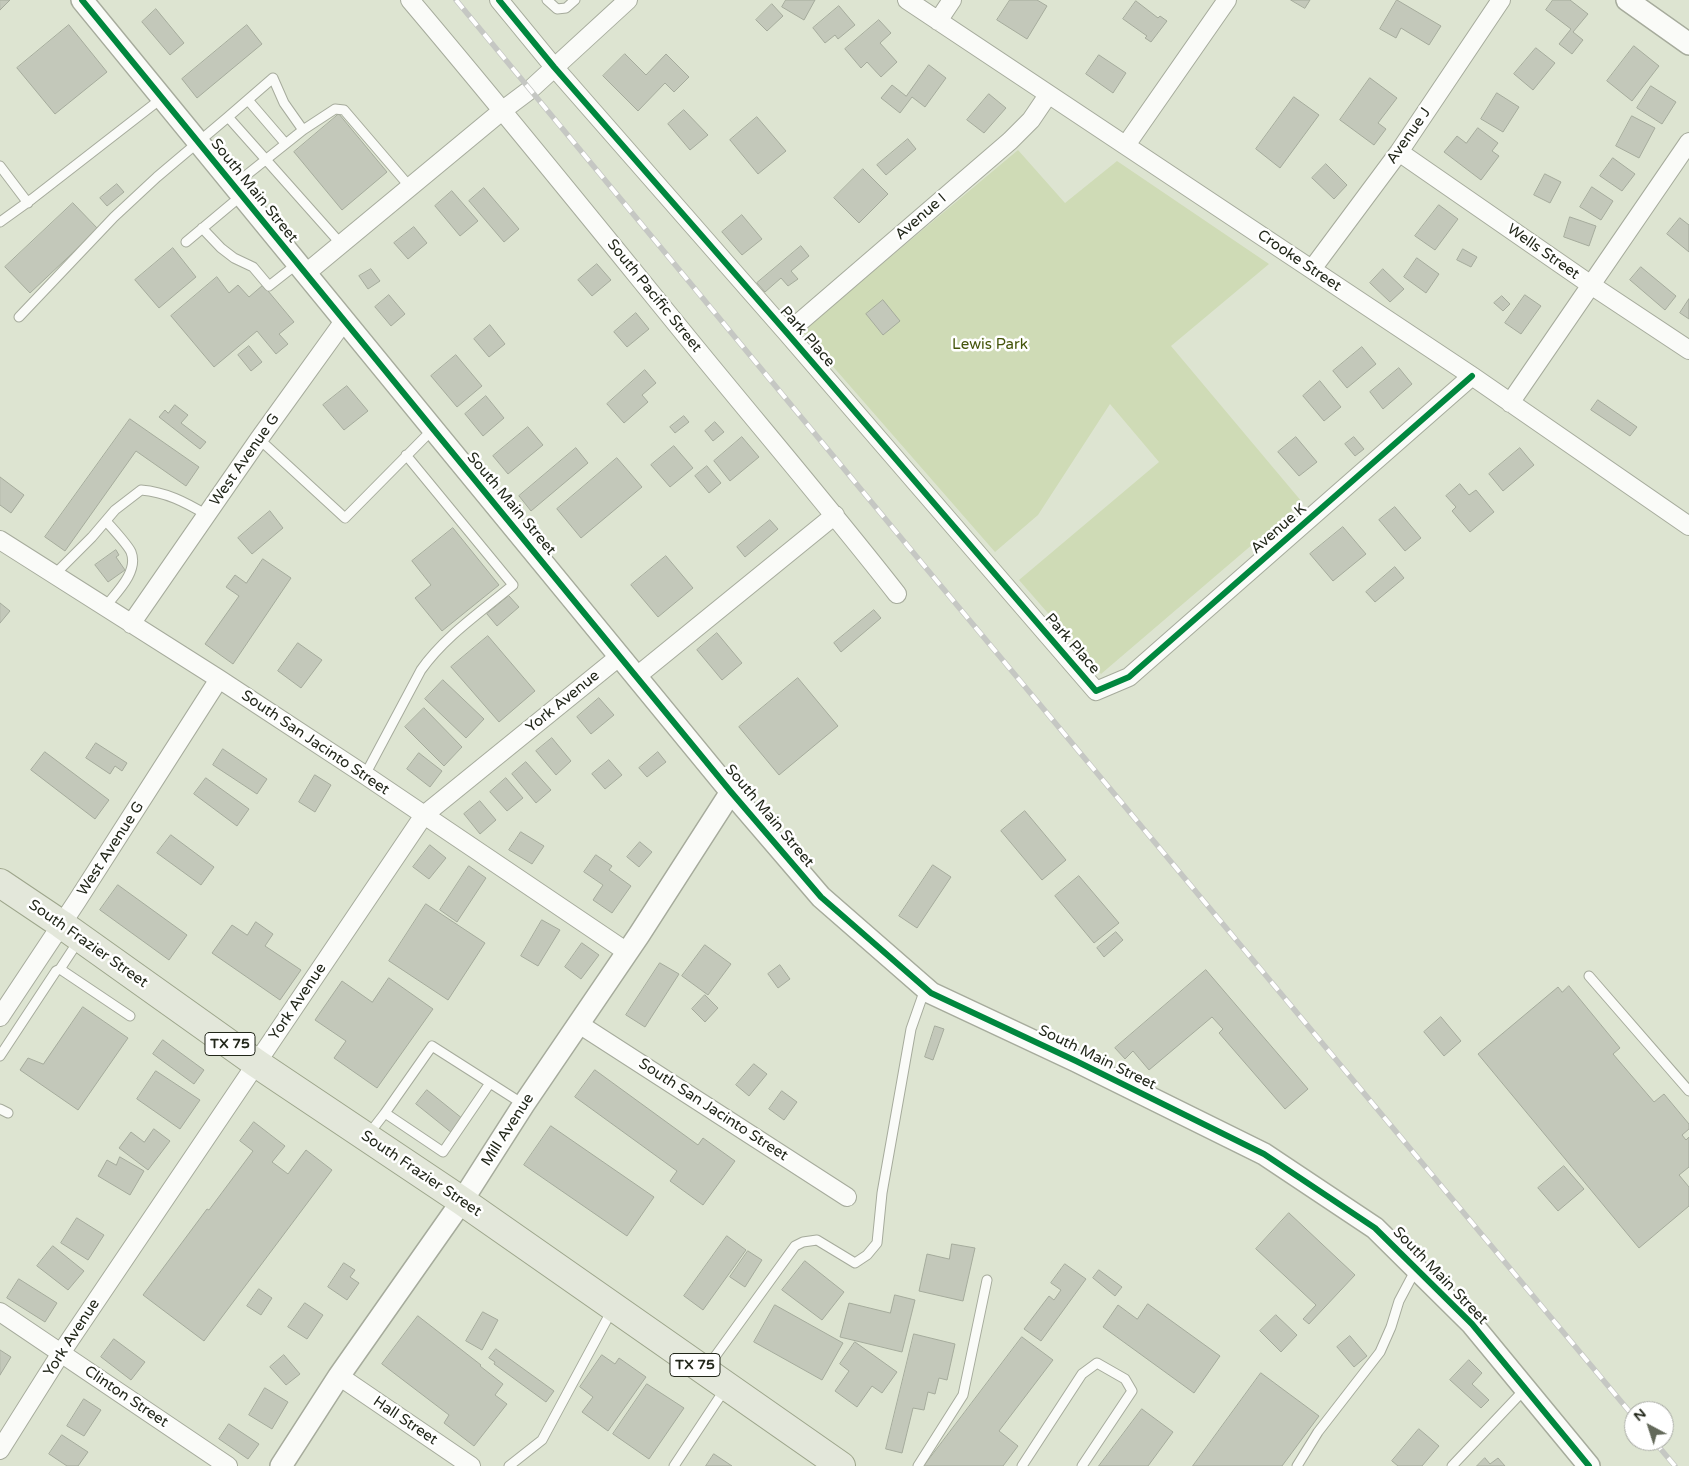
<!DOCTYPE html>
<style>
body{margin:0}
#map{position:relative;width:1689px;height:1466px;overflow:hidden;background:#dde4d1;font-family:"Varela Round",sans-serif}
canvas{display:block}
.north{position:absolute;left:1624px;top:1401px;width:50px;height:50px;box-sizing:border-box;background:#fff;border:1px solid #a7a9a3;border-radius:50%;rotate:320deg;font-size:14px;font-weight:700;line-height:20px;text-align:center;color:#22271a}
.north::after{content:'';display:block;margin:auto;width:18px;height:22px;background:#63695a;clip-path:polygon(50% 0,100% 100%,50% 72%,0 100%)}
</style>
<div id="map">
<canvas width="1689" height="1466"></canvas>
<div class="north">N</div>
</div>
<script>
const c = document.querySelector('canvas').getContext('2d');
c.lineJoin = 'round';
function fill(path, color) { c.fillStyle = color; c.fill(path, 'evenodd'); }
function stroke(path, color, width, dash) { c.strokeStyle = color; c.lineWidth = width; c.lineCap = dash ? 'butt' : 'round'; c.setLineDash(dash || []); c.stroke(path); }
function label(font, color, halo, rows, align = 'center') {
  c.font = font + ' "Varela Round",sans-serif'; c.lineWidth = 5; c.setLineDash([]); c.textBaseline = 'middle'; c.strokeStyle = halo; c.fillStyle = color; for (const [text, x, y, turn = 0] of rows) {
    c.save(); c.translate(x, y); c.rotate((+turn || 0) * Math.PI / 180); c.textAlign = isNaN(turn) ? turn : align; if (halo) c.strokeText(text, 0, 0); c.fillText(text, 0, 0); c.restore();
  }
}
fill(new Path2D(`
 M1018,150L1065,203L1117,161L1269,264L1171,346L1302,502L1101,674L1019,580L1159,462L1110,404L1038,515L995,552L802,331Z`), '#cfdbb6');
const building = new Path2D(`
 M0,0H10L0,10Z
 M786,0H815L804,20L782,7Z
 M1010,0H1037L1047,6L1027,39L997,20Z
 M1291,0H1310L1305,8Z
 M1397,0L1441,26L1429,45L1401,28L1396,38L1380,29Z
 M1553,0H1570L1588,14L1573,32L1583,40L1572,54L1559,44L1571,29L1546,10Z
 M1136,1L1158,18L1160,16L1167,21L1151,42L1145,38L1147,36L1123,19Z
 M772,4L783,16L767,31L756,20Z
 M839,6L855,25L838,39L835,35L825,43L813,28Z
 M156,9L184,43L170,55L142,22Z
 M879,20L891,33L880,43L897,62L881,77L867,62L861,68L845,49Z
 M69,25L107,72L55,114L17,68Z
 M247,25L262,44L197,98L182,79Z
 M1634,46L1659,66L1632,101L1607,81Z
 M1536,48L1555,63L1533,90L1514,74Z
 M625,54L646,75L666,54L689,77L674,92L665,83L638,111L603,76Z
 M1099,55L1126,73L1113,93L1086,74Z
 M929,65L946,78L925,107L912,97L900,113L881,98L892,85L906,96Z
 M1370,78L1397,98L1378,123L1386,129L1374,145L1340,120Z
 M1651,86L1676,102L1662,124L1637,108Z
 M1497,93L1519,107L1503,132L1481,119Z
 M989,94L1006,108L984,133L967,120Z
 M1294,97L1319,115L1280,168L1256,149Z
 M684,110L708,135L690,150L668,124Z
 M339,114L387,172L342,210L294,152Z
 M1632,116L1655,128L1639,158L1616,146Z
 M757,117L786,151L758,174L730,140Z
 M1478,128L1498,143L1492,151L1499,156L1481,180L1444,152L1457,136L1466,143Z
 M908,139L916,149L886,175L877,165Z
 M1613,158L1635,174L1622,191L1600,176Z
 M1326,164L1347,185L1334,199L1312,178Z
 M863,169L888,194L859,223L834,198Z
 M1545,174L1561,182L1550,203L1534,195Z
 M117,184L124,192L107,206L100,198Z
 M1592,187L1613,201L1601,220L1580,207Z
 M484,188L519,229L504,242L469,201Z
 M452,191L478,221L460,236L435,206Z
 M73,203L98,229L30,293L5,267Z
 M1439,205L1458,219L1435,250L1415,236Z
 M742,215L762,239L742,255L722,232Z
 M1570,217L1596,226L1589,246L1564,237Z
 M1680,218L1689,225V252L1667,234Z
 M414,227L427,243L408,259L394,243Z
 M801,246L809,256L791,271L798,279L788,286L781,278L765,292L757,283Z
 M173,248L196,277L159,308L135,280Z
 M1463,249L1477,257L1471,267L1457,260Z
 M1417,258L1439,274L1426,293L1404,277Z
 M597,264L611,280L592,296L578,280Z
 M1641,267L1676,296L1665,310L1630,280Z
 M371,269L380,281L368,289L359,276Z
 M1383,269L1404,289L1390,302L1370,283Z
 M217,277L229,293L238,285L249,297L263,285L294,322L279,334L288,344L276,354L257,331L214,367L171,316Z
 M389,295L405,314L391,326L375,307Z
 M1525,295L1541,306L1521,334L1505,323Z
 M1502,296L1510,304L1503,311L1494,303Z
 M1689,299V319L1680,313Z
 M883,300L900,321L883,335L866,314Z
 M636,313L649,329L627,347L614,332Z
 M490,325L505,344L489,357L474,339Z
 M249,346L262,362L251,371L238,355Z
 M1362,347L1376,364L1347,388L1333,371Z
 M456,355L482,386L457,407L431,376Z
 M1399,368L1412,384L1383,409L1370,392Z
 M645,370L656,383L642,395L648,402L624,423L607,404Z
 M1320,381L1341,407L1324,421L1303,396Z
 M347,386L368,411L344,430L323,405Z
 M486,396L504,418L483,436L465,414Z
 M1598,400L1637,427L1630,436L1591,410Z
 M175,405L188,415L181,423L206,442L200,449L159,417L165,410L168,413Z
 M684,416L689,422L675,433L670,427Z
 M130,419L199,467L186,486L136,451L65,551L45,537Z
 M715,422L724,432L713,441L705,431Z
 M528,427L543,445L508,474L493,456Z
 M742,437L759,457L730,481L714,461Z
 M1296,437L1317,462L1299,476L1278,452Z
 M1354,437L1364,449L1355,456L1345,444Z
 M674,446L693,468L670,487L651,465Z
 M576,448L588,463L531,511L519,496Z
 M1520,448L1534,465L1503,491L1489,474Z
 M617,458L642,487L581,538L557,509Z
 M707,466L721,483L709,493L695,476Z
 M0,477L24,495L11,513L0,505Z
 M1460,484L1469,495L1476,490L1494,512L1470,532L1452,511L1456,507L1446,496Z
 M1395,507L1421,538L1405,551L1379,520Z
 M270,511L283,528L252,554L238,538Z
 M770,520L778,529L745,557L737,547Z
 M1343,527L1366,554L1333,581L1310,554Z
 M453,528L499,585L442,631L415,598L431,585L412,561Z
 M116,550L119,555L116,557L125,570L108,582L95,565Z
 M666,556L693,588L658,617L631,585Z
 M263,559L291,578L233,664L205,644L239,596L226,587L235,575L246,583Z
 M1395,567L1404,578L1375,602L1366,592Z
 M509,596L519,607L497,626L487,614Z
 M0,603L10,611L0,623Z
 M874,610L881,618L841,652L834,643Z
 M717,633L742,663L722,680L697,650Z
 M488,636L535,691L499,722L451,667Z
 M298,643L322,660L301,688L278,671Z
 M798,678L838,726L779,775L739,727Z
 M443,680L484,719L466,738L425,699Z
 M599,698L614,715L591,734L577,717Z
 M424,708L462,747L444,766L405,727Z
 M552,738L571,761L556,775L536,751Z
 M96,743L127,763L122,771L115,766L110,774L86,758Z
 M223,749L267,779L257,794L213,765Z
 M45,752L109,800L95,819L31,770Z
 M658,752L666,762L647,777L639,768Z
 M419,753L442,771L430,787L407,769Z
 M609,760L622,775L605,789L592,774Z
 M526,762L551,790L536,803L512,774Z
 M315,775L331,785L315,812L299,802Z
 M206,778L249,809L237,826L194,794Z
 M506,778L523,798L507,811L490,792Z
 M480,801L496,820L480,834L464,814Z
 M1025,811L1066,860L1042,880L1001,831Z
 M521,832L544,846L532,864L509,850Z
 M171,835L214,867L201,885L157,853Z
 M640,842L652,852L639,867L627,857Z
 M430,845L446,858L429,879L413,867Z
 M596,855L612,866L609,870L631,886L612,913L593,900L603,885L584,872Z
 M933,865L951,877L917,928L899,916Z
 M469,866L486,878L457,922L440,910Z
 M1079,876L1119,923L1094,943L1055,896Z
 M118,885L187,935L169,960L100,910Z
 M426,904L485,943L448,1000L389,961Z
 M542,920L560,930L538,966L521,956Z
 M256,922L273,934L265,946L301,970L280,1000L212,953L232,925L247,935Z
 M1116,932L1123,940L1104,957L1097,948Z
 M582,943L599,955L581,979L565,967Z
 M705,945L731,964L708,995L682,976Z
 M660,963L679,974L645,1027L626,1015Z
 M780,965L790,979L778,988L768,974Z
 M1206,970L1308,1089L1285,1109L1219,1033L1223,1029L1212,1017L1149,1070L1133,1051L1125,1059L1115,1048Z
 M389,978L433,1009L377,1088L334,1058L346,1041L315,1020L342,981L372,1002Z
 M1569,986L1620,1048L1613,1054L1654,1102L1664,1094L1689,1124V1129L1682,1135L1686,1140L1689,1137V1167L1679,1175L1689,1187V1206L1639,1248L1478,1054L1558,987L1562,992Z
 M705,995L718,1008L705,1022L692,1009Z
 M83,1007L128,1038L78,1110L20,1070L28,1058L43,1064Z
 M1441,1017L1461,1041L1444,1056L1424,1032Z
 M935,1026L944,1029L933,1060L925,1057Z
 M163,1040L204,1070L194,1084L153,1054Z
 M754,1064L767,1074L749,1096L736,1085Z
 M595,1070L698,1145L703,1138L735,1161L703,1205L670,1181L677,1171L575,1097Z
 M156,1071L200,1100L180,1129L137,1099Z
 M427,1090L463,1119L452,1133L416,1104Z
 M782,1091L797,1102L784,1120L769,1109Z
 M254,1122L285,1146L272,1162L288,1174L306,1150L332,1170L204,1341L143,1295L207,1209L209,1210L253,1151L240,1141Z
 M551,1126L654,1197L627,1236L524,1165Z
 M154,1129L170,1141L148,1170L119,1148L131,1132L144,1142Z
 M120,1157L144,1171L130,1195L98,1176L107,1160L116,1165Z
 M1564,1166L1584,1189L1558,1211L1538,1188Z
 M1289,1213L1355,1275L1309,1324L1303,1319L1316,1305L1256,1249Z
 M77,1218L104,1235L88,1260L61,1243Z
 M727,1236L746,1250L703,1310L684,1296Z
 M952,1244L975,1248L963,1301L919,1291L927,1254L949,1259Z
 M53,1246L84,1271L68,1290L37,1266Z
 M748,1251L762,1260L745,1287L730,1277Z
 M805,1261L844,1292L822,1320L782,1290Z
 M344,1263L355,1270L350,1277L359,1283L347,1300L328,1287Z
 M1065,1264L1086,1279L1041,1341L1024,1329L1049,1296L1054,1300L1061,1290L1051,1283Z
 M1099,1270L1122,1287L1115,1296L1093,1278Z
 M19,1279L57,1303L45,1322L7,1298Z
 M259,1289L272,1298L261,1315L247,1306Z
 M895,1295L915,1300L902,1352L840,1337L849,1303L890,1313Z
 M305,1303L323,1315L307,1339L288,1327Z
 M1148,1304L1220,1356L1194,1393L1103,1327L1118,1305L1137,1319Z
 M775,1305L843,1343L822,1380L754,1342Z
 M483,1312L498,1320L482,1350L466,1341Z
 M1276,1315L1297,1335L1281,1352L1260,1331Z
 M418,1316L481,1365L480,1366L503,1384L495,1395L507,1404L474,1446L444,1423L449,1415L382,1364Z
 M914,1334L955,1344L947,1380L939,1378L935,1394L928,1392L924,1410L913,1408L902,1453L886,1449Z
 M1350,1336L1367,1356L1354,1367L1337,1347Z
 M1022,1337L1053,1360L999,1431L1018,1446L1003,1466H924Z
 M114,1339L145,1362L131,1380L101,1357Z
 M855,1342L897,1372L882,1393L872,1386L857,1407L835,1391L849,1371L840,1364Z
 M496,1349L554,1391L546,1402L494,1364L495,1362L489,1358Z
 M0,1350L11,1357L0,1375Z
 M284,1355L300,1374L286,1385L270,1367Z
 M602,1355L615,1364L619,1358L646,1377L608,1431L582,1412L593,1397L580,1387Z
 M1469,1360L1482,1373L1472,1384L1489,1400L1481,1408L1450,1380Z
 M1261,1373L1319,1416L1282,1466H1193Z
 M647,1384L684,1408L649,1459L613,1434Z
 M265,1388L288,1402L272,1429L249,1415Z
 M84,1399L101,1410L84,1436L67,1426Z
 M1142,1409L1173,1432L1148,1466H1099Z
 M229,1424L259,1444L248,1459L219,1439Z
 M1419,1429L1439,1446L1422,1466H1398L1392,1461Z
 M62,1435L88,1452L78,1466H67L49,1454Z
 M714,1454L732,1466H706Z
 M1485,1458L1490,1464L1498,1458L1505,1466H1477Z`);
fill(building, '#c3c8ba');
stroke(building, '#a5ab9c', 1);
const service = new Path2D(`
 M547,0L557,9L566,8L575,0
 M248,100L285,143
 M228,117L273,78L284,103L303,130L234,185
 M303,130L335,109L344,110L410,187
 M0,166L28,203
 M0,222L32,199L162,98
 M202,228L221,248L234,258L253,267L269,286L297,264
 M186,242L241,196
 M19,317L114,217L157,177L228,117L341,244
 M259,439L345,518L433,429
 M54,575L92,537L115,510L141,490C166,492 185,502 207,515
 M105,607C116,593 139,572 131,552C128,545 112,528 106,521
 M365,775L421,670C445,636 481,612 513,585L406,455
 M60,969L79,940
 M1589,976L1689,1091
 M0,1056L56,971L60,969L130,1016
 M490,1083L443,1152L385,1113L432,1046L523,1104
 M0,1109L8,1113
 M368,1135L385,1113
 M706,1369L795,1246L803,1242L817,1240L855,1263L867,1255L877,1243L882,1193L911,1029L925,989
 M509,1466L542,1440L612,1310
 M674,1466L725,1389
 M918,1466L963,1395L987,1280
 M1022,1466L1082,1374L1097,1363L1125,1379L1132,1391L1082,1466
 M1297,1466L1318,1432L1380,1352L1391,1327L1399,1301L1416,1269
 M1452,1466L1525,1389`);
const minor = new Path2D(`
 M410,0C504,111 595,224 687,337C757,423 829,507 897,594
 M499,0L554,67L787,333L1096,691L1129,677L1472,376
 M907,0L1472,376L1689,526
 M938,21L952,0
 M1126,145L1227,0
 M1399,152L1591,285L1689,350
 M1312,269L1399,152L1501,0
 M305,274L503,110L531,89L628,0
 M787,333L1010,141L1031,120L1048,95
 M1510,403L1689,142
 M0,540L219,679L365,775L627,952
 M131,624L259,439L344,321
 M637,676L835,515
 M0,1017L77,901L219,679
 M579,1024L847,1197
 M0,1312L228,1466
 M339,1376L471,1466
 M0,1450L61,1353L424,815L620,656`);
const tertiary = new Path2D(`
 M82,0L433,429L731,792L821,897L931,993L1076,1061L1264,1154L1375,1228L1472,1324L1589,1466
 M1627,0L1689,44
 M281,1466L339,1376L462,1201L524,1104L639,935L731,792`);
const primary = new Path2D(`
 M0,883L61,924L256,1063L462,1201L841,1466`);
stroke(service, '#a6ab9c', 11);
stroke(minor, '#a6ab9c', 20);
stroke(tertiary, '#a6ab9c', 24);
stroke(primary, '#9da58b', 30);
stroke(service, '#fafbf8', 9);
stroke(minor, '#fafbf8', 18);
stroke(tertiary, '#fafbf8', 21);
stroke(primary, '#e3e7da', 28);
const rail = new Path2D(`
 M456,0L926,568L1634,1417
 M1654,1441L1675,1466`);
stroke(rail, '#c5c7c3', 5.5);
stroke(rail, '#fff', 4, [11]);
stroke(new Path2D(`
 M82,0L433,429L731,792L821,897L931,993L1076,1061L1264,1154L1375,1228L1472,1324L1589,1466
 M499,0L554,67L787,333L1096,691L1129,677L1472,376`), '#00873e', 6);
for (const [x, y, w] of [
 [230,1044,50],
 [695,1365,50]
]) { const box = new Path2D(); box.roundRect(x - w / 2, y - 11.5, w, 23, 4); c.fillStyle = '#fff'; c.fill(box); stroke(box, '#22271a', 1); }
label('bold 14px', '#22271a', null, [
 ["TX 75",230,1044],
 ["TX 75",695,1365]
]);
label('15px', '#22271a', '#fff', [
 ["Avenue J",1409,136,-55],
 ["South Main Street",254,191,51],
 ["Avenue I",921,217,-41],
 ["Wells Street",1543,252,35],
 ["Crooke Street",1299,261,34],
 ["South Pacific Street",654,296,51],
 ["Park Place",807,337,49],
 ["West Avenue G",245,460,-55],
 ["South Main Street",511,504,50],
 ["Avenue K",1279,529,-41],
 ["Park Place",1072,644,49],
 ["York Avenue",563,702,-39],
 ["South San Jacinto Street",315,743,34],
 ["South Main Street",769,816,50],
 ["West Avenue G",111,849,-57],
 ["South Frazier Street",88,944,35],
 ["York Avenue",298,1002,-56],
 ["South Main Street",1097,1058,26],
 ["South San Jacinto Street",713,1110,33],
 ["Mill Avenue",508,1130,-57],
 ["South Frazier Street",421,1174,34],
 ["South Main Street",1440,1276,46],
 ["York Avenue",72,1338,-57],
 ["Clinton Street",126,1397,34],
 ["Hall Street",405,1421,34]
]);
label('15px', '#45550b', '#fff', [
 ["Lewis Park",990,345]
]);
</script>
